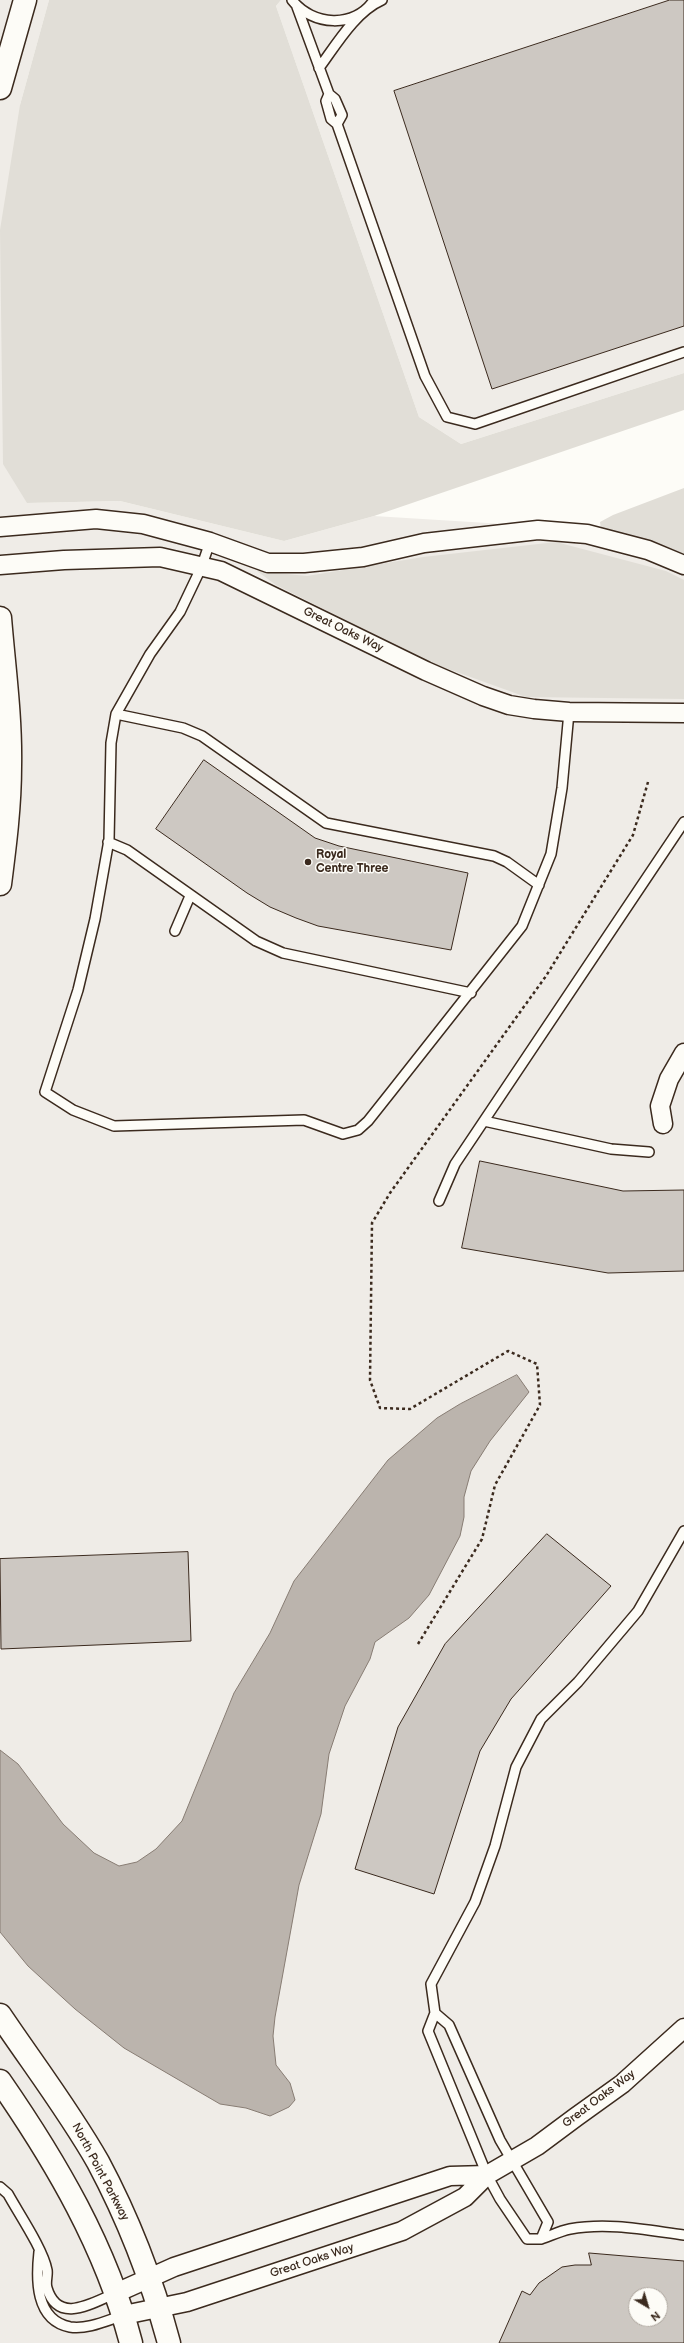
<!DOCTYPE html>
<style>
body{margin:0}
#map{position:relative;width:684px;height:2343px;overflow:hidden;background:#fdfcf7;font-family:"Balsamiq Sans",sans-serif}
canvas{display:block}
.north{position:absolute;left:628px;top:2287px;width:40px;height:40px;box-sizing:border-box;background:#fdfcf7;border:1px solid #afa8a0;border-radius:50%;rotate:142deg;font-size:11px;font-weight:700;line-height:16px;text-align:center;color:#3b2a1e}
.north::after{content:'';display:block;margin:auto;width:14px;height:18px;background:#3b2a1e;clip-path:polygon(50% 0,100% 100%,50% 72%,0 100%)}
</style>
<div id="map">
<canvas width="684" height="2343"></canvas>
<div class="north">N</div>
</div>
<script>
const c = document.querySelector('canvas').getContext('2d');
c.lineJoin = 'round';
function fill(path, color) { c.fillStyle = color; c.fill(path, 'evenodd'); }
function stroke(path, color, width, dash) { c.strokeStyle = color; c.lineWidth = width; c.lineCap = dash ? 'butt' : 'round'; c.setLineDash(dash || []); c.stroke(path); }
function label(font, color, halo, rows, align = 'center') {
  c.font = font + ' "Balsamiq Sans",sans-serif'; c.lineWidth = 3; c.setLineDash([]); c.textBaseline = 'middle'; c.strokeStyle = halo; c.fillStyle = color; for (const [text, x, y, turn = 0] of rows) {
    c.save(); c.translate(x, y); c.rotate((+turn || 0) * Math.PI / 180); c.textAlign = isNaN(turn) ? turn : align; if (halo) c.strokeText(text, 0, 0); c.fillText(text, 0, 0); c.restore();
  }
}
fill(new Path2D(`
 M0,0H49L20,105L27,503L120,501L284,541L374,516L601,530L684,558V2343H0ZM636,2295H660V2319H636Z
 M281,0H684V373L461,444L419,417L276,6Z`), '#efece7');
fill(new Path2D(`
 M49,0H281L276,6L419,417L461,444L684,373V410L374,516L284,541L120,501L27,503L3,464L0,230L20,105Z
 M684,488V558L601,530L600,522L613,515Z
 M556,542L666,571L684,580V699L526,697L429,662L276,585L257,571L307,576L423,557Z`), '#e1ded7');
const water = new Path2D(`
 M517,1375L529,1392L490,1441L471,1471L464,1497V1517L460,1536L429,1595L409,1618L375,1642L370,1659L345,1706L329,1754L321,1814L299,1885L275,2017L273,2036L276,2065L290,2083L295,2100L289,2107L270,2116L246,2108L220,2104L124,2048L75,2009L28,1966L0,1932V1750L18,1764L63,1824L94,1853L119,1866L137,1862L156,1849L182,1821L234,1693L270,1633L294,1581L388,1460L437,1418L460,1404Z`);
fill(water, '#bbb4ad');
stroke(water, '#887d74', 1);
const building = new Path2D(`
 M670,0H684V326L492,389L394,91Z
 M204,760L315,838L339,846L468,873L451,950L318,926L296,918L270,907L247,893L156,829Z
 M480,1161L623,1191L684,1190V1271L608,1273L462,1248Z
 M547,1534L611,1586L511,1699L480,1751L434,1894L355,1869L398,1727L445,1644Z
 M188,1552L191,1641L1,1649L0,1559Z
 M589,2253L684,2261V2343H499L522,2291L530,2295L539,2283L562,2267L575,2265H591ZM636,2295H660V2319H636Z`);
fill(building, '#cdc8c2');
stroke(building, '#3b2a1e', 1);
const lane = new Path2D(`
 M292,0C312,26 355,29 374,0
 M297,7L329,94L335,99L342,115L337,124
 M319,68C336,45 355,12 382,0
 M329,94L326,101L331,119L337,124L425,376L447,417L475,424L684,352
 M210,542L201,568L180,612L150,654L116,714L111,743L109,840L95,919L78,990L45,1092L73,1110L114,1126L304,1120L343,1134L358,1130L368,1121L391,1092L522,926L551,854L562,788L569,712
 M116,714L183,728L202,736L326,823L494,856L507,862L539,885
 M108,842L127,850L256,941L283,953L471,993
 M175,931L190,896
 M484,1121L611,1149L649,1152
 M439,1201L455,1164L684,822
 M435,2013L449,2025L500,2140L548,2222L541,2239H527L500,2199L487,2175L428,2031L435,2013L431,1984L475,1902L495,1846L516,1767L541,1719L578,1682L638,1611L684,1531
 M0,2187L8,2194C19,2214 43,2249 47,2270C48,2276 45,2282 47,2288C58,2325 92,2303 116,2293
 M541,2239C550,2236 560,2231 570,2229C608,2222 646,2230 684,2235
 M39,2252C36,2279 35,2320 70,2327C87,2330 108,2320 124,2315`);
const street = new Path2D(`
 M0,527L96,519L143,524L210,542L268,563H304L363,557L424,543L538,530L587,534L648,550L684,565
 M0,565L64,560L160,557L221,571L426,671L483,696L509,705L534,709L569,712L684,713
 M663,1124L660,1106L669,1079L684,1053
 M116,2293L174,2267L450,2176L487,2175
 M124,2315L187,2302L402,2231L465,2197L487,2175L537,2146L576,2117L622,2084L684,2028`);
const secondary = new Path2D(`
 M0,88L25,0
 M0,618C4,667 11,717 10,766C10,806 5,845 0,884
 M0,2015C33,2064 69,2111 98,2162C129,2220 152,2280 169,2343
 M0,2081C56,2162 106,2247 131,2343`);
stroke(lane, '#3b2a1e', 12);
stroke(street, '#3b2a1e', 21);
stroke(secondary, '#3b2a1e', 25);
stroke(new Path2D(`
 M418,1644L482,1539L495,1485L540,1405L537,1364L508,1351L410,1409L380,1408L370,1380L372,1223L390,1193L546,976L633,835L648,782`), '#3b2a1e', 2.5, [3, 3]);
stroke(lane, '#fdfcf7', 9);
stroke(street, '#fdfcf7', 18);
stroke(secondary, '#fdfcf7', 22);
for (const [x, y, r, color] of [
 [308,862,4,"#3b2a1e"]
]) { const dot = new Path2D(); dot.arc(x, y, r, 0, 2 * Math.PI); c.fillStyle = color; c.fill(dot); stroke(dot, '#fdfcf7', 1.5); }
label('12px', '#3b2a1e', '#fdfcf7', [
 ["Great Oaks Way",343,630,26],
 ["Great Oaks Way",599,2099,-37],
 ["North Point Parkway",100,2172,62],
 ["Great Oaks Way",312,2261,-18]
]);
label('bold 12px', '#3b2a1e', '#fdfcf7', [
 ["Royal",316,855],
 ["Centre Three",316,869]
], 'left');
</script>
